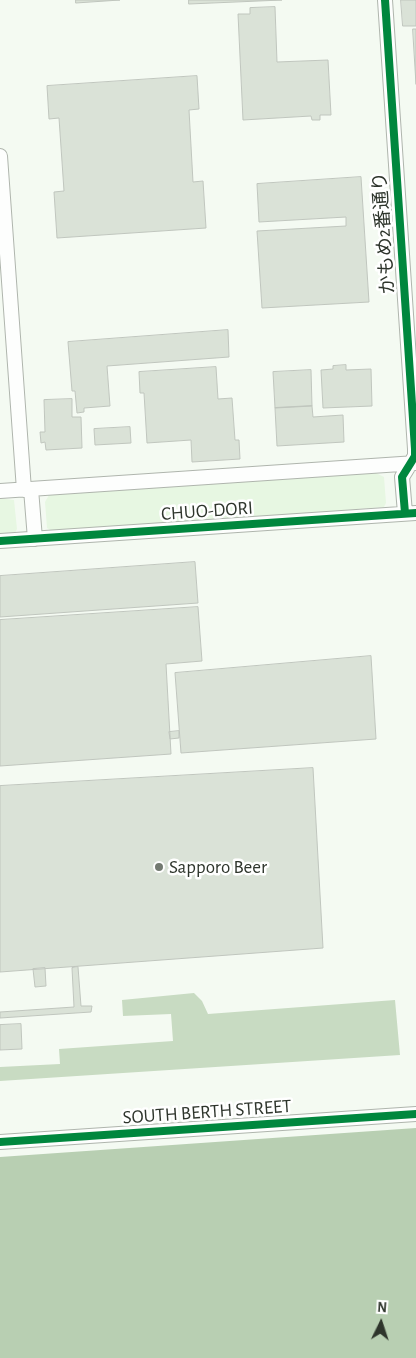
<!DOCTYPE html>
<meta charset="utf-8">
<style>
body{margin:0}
#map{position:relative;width:416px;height:1358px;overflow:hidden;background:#f4faf2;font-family:"Alegreya Sans",sans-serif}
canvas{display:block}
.north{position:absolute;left:356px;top:1298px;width:50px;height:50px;-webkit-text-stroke:4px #fff;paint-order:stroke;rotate:4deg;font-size:14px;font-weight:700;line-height:20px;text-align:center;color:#2e352c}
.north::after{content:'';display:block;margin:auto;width:18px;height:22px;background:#2e352c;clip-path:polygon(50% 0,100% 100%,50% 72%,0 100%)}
</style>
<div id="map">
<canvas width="416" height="1358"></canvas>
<div class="north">N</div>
</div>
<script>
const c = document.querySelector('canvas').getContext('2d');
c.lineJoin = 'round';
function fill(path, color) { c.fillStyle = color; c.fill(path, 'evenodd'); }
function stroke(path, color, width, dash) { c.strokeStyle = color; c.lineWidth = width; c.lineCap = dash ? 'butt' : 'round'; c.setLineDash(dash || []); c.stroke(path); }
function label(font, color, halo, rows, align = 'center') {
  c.font = font + ' "Alegreya Sans","Noto Sans JP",sans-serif'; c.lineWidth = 5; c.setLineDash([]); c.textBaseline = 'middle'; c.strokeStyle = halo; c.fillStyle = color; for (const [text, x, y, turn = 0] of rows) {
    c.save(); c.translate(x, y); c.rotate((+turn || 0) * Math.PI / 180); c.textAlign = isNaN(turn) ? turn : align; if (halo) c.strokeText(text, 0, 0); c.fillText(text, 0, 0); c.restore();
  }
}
fill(new Path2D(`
 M376,473L384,477L386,503L384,507L54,532L47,528L45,502L49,495Z
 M0,498L14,500L17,529L15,533L0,534Z`), '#e7f7e2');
fill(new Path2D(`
 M194,993L202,1001L208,1014L395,1000L400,1055L0,1081V1067L60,1064L59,1049L173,1041L171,1014L123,1016L122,1000Z`), '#c8dbc2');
fill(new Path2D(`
 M416,1128V1358H0V1157Z`), '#b8cfb2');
const building = new Path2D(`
 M76,0H120L76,3Z
 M189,0H282L189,4Z
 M401,0H416V26H403Z
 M275,7L277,62L328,60L331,115H320V120H312L311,116L243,120L238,14H250V8Z
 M413,29H416V84Z
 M197,76L199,109L189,110L193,182L203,181L206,228L57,238L54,192L64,191L59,118L49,119L47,86Z
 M361,177L369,302L262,308L257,231L346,226V217L259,222L257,184Z
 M228,330L229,357L107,366L110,406L84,408V412L77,413L75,391H72L68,342Z
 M346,365V370L371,369L372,406L323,408L321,370L333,369V366Z
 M216,367L218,399L232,398L235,440H239L240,459L192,462L191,440L147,443L144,393H140L139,372Z
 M311,370L312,406L275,408L273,372Z
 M72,399V417H81L82,448L46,450L45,442L41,443L40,432H45L44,400Z
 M312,406L313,417L343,415L344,442L277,446L275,408Z
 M130,427L131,443L95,445L94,429Z
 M195,562L198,603L0,617V576Z
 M198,607L202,661L166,664L171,754L0,766V620Z
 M371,656L376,739L181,753L175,673Z
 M179,731V738L170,739L169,732Z
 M313,768L323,948L0,972V786Z
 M78,967L81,1006H92L91,1012L0,1018V1012L74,1007L72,968Z
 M45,968L46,986L35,987L33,969Z
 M21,1024L22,1049L0,1050V1025Z`);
fill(building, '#dae2d7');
stroke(building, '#c0c6be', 1);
const secondary = new Path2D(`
 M385,0L415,449V456L402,477L405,513
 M0,156L24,490
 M31,489L35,539
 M0,491L416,463
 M0,541L416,513
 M0,1142L416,1114`);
stroke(secondary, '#afb5ad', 16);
stroke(secondary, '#fdfefd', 14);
stroke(new Path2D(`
 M385,0L415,449V456L402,477L405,513
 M0,541L416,513
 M0,1142L416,1114`), '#00873e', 8);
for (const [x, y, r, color] of [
 [159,867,5,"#737a71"]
]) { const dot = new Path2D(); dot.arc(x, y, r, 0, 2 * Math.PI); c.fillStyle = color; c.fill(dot); stroke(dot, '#fff', 2); }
label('19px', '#2e352c', '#fff', [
 ["かもめ2番通り",384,233,-94],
 ["CHUO-DORI",207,511,-4],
 ["SOUTH BERTH STREET",207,1112,-4]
]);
label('19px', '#2e352c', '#fff', [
 ["Sapporo Beer",169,867]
], 'left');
</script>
